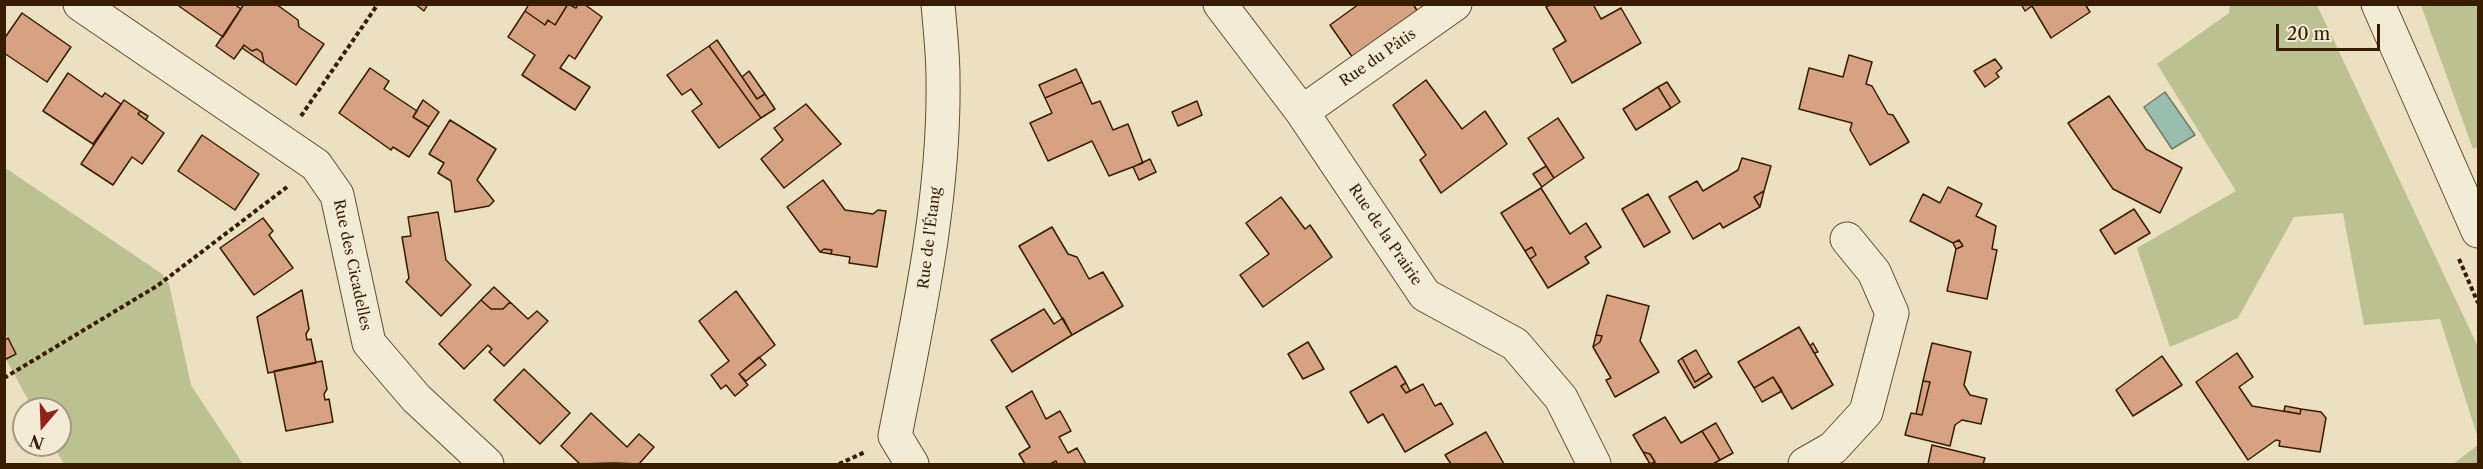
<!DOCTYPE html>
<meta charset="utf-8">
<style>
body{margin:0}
#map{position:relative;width:2483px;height:469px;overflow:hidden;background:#ebe0c0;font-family:"Libre Caslon Text",serif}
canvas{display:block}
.frame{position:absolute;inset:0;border:6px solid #371c00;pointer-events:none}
.north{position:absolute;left:12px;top:397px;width:60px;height:60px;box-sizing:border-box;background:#f2ebd6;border:2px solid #a79880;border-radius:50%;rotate:199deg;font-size:16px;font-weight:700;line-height:24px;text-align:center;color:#371c00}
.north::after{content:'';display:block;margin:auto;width:21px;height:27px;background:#8f2418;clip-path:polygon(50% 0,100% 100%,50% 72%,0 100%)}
.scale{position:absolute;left:2276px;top:24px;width:104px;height:27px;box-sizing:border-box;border:3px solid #371c00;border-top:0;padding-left:8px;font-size:18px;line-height:21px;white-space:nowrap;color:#371c00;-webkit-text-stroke:4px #f2ebd6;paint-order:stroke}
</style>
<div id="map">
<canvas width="2483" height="469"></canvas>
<div class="frame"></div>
<div class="north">N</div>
<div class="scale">20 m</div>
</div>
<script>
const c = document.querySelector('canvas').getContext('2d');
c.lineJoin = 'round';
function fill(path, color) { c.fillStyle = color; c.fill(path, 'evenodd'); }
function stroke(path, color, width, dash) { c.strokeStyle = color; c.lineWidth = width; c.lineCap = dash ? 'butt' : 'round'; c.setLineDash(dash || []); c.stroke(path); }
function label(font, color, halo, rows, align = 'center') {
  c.font = font + ' "Libre Caslon Text",serif'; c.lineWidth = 4.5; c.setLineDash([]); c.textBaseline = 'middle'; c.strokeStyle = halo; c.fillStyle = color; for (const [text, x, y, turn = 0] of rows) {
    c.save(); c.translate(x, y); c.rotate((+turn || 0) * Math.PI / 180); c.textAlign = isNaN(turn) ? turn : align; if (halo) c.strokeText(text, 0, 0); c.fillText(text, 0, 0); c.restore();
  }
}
fill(new Path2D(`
 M2230,5H2317L2478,347V438L2440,319L2364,325L2343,213L2294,217L2238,318L2170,347L2137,248L2236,191L2157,64L2229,13Z
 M2421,5H2478V147L2473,149Z
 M4,167L162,274L169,284L191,385L243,464H64L53,445H60V409H33L6,359L16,354L5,333Z
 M2478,445V464H2453Z`), '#bbc190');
const water = new Path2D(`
 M2165,92L2195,135L2172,149L2144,107Z`);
fill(water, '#99bdaf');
stroke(water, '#727d69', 1.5);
const building = new Path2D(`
 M176,4H234L241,9L223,37Z
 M276,4L298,20L299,27L324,44L296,85L264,63L262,53L257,49L252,51L244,45L234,59L216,46L244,4Z
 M415,4H428L424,11Z
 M529,4H568L555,25L548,20L545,25L525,11Z
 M568,4L576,8L578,4H584L602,17L575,59L569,55L560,68L590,87L575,110L522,75L535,55L508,37L525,11L545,25L548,20L555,25Z
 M1359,4H1413L1418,12L1353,58L1330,25Z
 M1551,4H1593L1601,19L1621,8L1641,43L1572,83L1553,49L1566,41L1546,7Z
 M2021,4H2085L2090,12L2051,38L2032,6L2025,11Z
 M22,13L71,47L47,82L4,53V39Z
 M717,40L757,99L765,94L775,109L761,118L709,46Z
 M244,45L252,51L257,49L262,53L264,63L242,48Z
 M709,46L761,118L719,148L692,111L702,104L691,89L682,95L667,75Z
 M1849,55L1872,62L1866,84L1872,86L1888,114L1893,115L1909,142L1870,165L1850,130L1852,123L1799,109L1809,68L1843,77Z
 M1995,59L2002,68L1996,73L1999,77L1985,87L1974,71Z
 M370,68L389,81L384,89L417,111L413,117L429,127L409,157L393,147L391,150L339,113Z
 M1076,69L1082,82L1045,98L1039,85Z
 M749,71L765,94L757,99L742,77Z
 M68,73L102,97L105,93L121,104L93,144L43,111Z
 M1426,80L1462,129L1485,111L1507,144L1441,193L1420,160L1426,155L1393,105Z
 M1082,82L1092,104L1100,101L1113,130L1128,124L1143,163L1109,176L1092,141L1048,161L1030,123L1052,113L1045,98Z
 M1667,82L1680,102L1671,108L1658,87Z
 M1658,87L1671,108L1636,130L1623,109Z
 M2109,96L2146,149L2182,168L2160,213L2113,189L2068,123Z
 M124,100L140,111L138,114L164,133L142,164L132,157L113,185L81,164Z
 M423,100L439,112L429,127L413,117Z
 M1197,101L1202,115L1178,126L1172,112Z
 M806,104L841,144L784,188L761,159L783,140L774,128Z
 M140,111L148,116L146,120L138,114Z
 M1558,118L1584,158L1554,178L1528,138Z
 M450,120L496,149L477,180L494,201L489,206L455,212L451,181L438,173L444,163L429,154Z
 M202,135L259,174L235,210L178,171Z
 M1742,158L1771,166L1764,191L1754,197L1760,207L1723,228L1720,223L1693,239L1669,197L1697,181L1703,191L1738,170Z
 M1150,159L1156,172L1139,180L1133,167Z
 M1546,166L1554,178L1542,187L1533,174Z
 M823,180L845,210L873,214L878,210L886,211L877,267L849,263L850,257L831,254L832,250L824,249L820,252L787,207Z
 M1948,187L1982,204L1976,216L1996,226L1992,249L1997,250L1987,299L1947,291L1956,249L1963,246L1959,240L1953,243L1910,221L1923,194L1940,203Z
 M1541,188L1570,234L1586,223L1601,247L1585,257L1589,263L1548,288L1530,259L1536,255L1532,247L1525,251L1501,213Z
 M1764,191L1760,207L1754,197Z
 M1648,194L1670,232L1644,247L1622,209Z
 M1281,197L1305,229L1310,225L1332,257L1263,307L1240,275L1269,254L1246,223Z
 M2134,209L2150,233L2115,254L2100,230Z
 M438,212L446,260L471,285L441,316L406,282L409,278L402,237L411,236L408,217Z
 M263,218L273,231L269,235L293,268L254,295L220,248Z
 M1052,227L1068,254L1077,257L1089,279L1103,272L1123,306L1072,335L1019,246Z
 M1959,240L1963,246L1956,249L1953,243Z
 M1532,247L1536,255L1530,259L1525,251Z
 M824,249L832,250L831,254L820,252Z
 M494,287L510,302L503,309H491L481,300Z
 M302,290L309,329L306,334L307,340L311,339L316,363L268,373L257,317Z
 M736,291L775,345L739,374L748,385L735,396L726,385L721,389L711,375L729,361L699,321Z
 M1607,295L1649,306L1640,341L1659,372L1615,397L1606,380L1611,378L1593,347L1600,342L1602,336L1596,335Z
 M481,300L491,309H503L510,302L528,319L537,311L548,321L504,366L489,352L492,349L488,345L464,369L439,344Z
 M1044,309L1054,324L1063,318L1072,335L1012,372L991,340Z
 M1799,327L1833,385L1792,409L1773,377L1754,388L1738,362Z
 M1596,335L1602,336L1600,342L1593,347Z
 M8,338L16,354L4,360V341Z
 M1308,342L1324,369L1303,379L1288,354Z
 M1813,343L1818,352L1814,353L1810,346Z
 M1932,343L1971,352L1964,385L1970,395L1987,399L1981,424L1962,420L1955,425L1950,446L1905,435L1911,413L1922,415L1930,382L1923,381Z
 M1696,350L1709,373L1695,382L1682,358Z
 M2237,353L2253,377L2239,387L2252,406L2300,414L2301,409L2321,412L2326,418L2320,452L2279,446L2280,441L2276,440L2248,460L2196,382Z
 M2162,356L2182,385L2133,416L2116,390Z
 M759,357L766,365L746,381L739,374Z
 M1682,358L1695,382L1709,373L1712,377L1694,388L1678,361Z
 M322,361L327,389L324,394L325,400L329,399L333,422L286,431L274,371Z
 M1396,366L1406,383L1401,386L1406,393L1423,384L1435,406L1441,403L1453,424L1405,452L1383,414L1368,423L1350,392Z
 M524,369L570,413L540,444L494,400Z
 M1773,377L1782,391L1762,402L1754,388Z
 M1923,381L1930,382L1922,415L1916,414Z
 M1406,383L1410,391L1406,393L1401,386Z
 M1032,391L1046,419L1060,411L1071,431L1059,437L1068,453L1077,448L1086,464H1057L1056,461L1050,464H1025L1019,454L1030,447L1006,407Z
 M2285,406L2301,409L2300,414L2284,411Z
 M591,413L627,447L639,434L654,447L639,464L614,463L580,464L561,446Z
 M1665,417L1681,443L1702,431L1720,460L1713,464H1651L1655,462L1650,454L1643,452L1633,435Z
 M1716,423L1733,453L1720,460L1702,431Z
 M1486,432L1504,464H1451L1445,455Z
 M1932,445L1985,458L1983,464H1928Z
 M1643,452L1650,454L1655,462L1650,464Z`);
fill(building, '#d7a282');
stroke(building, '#371c00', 1.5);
const minor = new Path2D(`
 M80,4L316,165L337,195L369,343L416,398L487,464
 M1220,4L1302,112L1425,295L1515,344L1561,398L1594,464
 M2378,4L2478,231
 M1302,112L1455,4
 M912,464L895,436C918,319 945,197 943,78C943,53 940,29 938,4
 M1805,464L1833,448L1866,412L1892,313L1874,272L1847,239`);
stroke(minor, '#644d30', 35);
stroke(new Path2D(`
 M301,116L378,4
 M2459,259L2478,303
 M4,378L157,286L287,187
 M839,464L865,452`), '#371c00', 4, [4.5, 3]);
stroke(minor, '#f2ebd6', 33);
label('15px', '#371c00', '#f2ebd6', [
 ["Rue du Pâtis",1378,58,-35],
 ["Rue de la Prairie",1385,235,56],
 ["Rue de l'Étang",930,238,-83],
 ["Rue des Cicadelles",352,265,78]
]);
</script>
